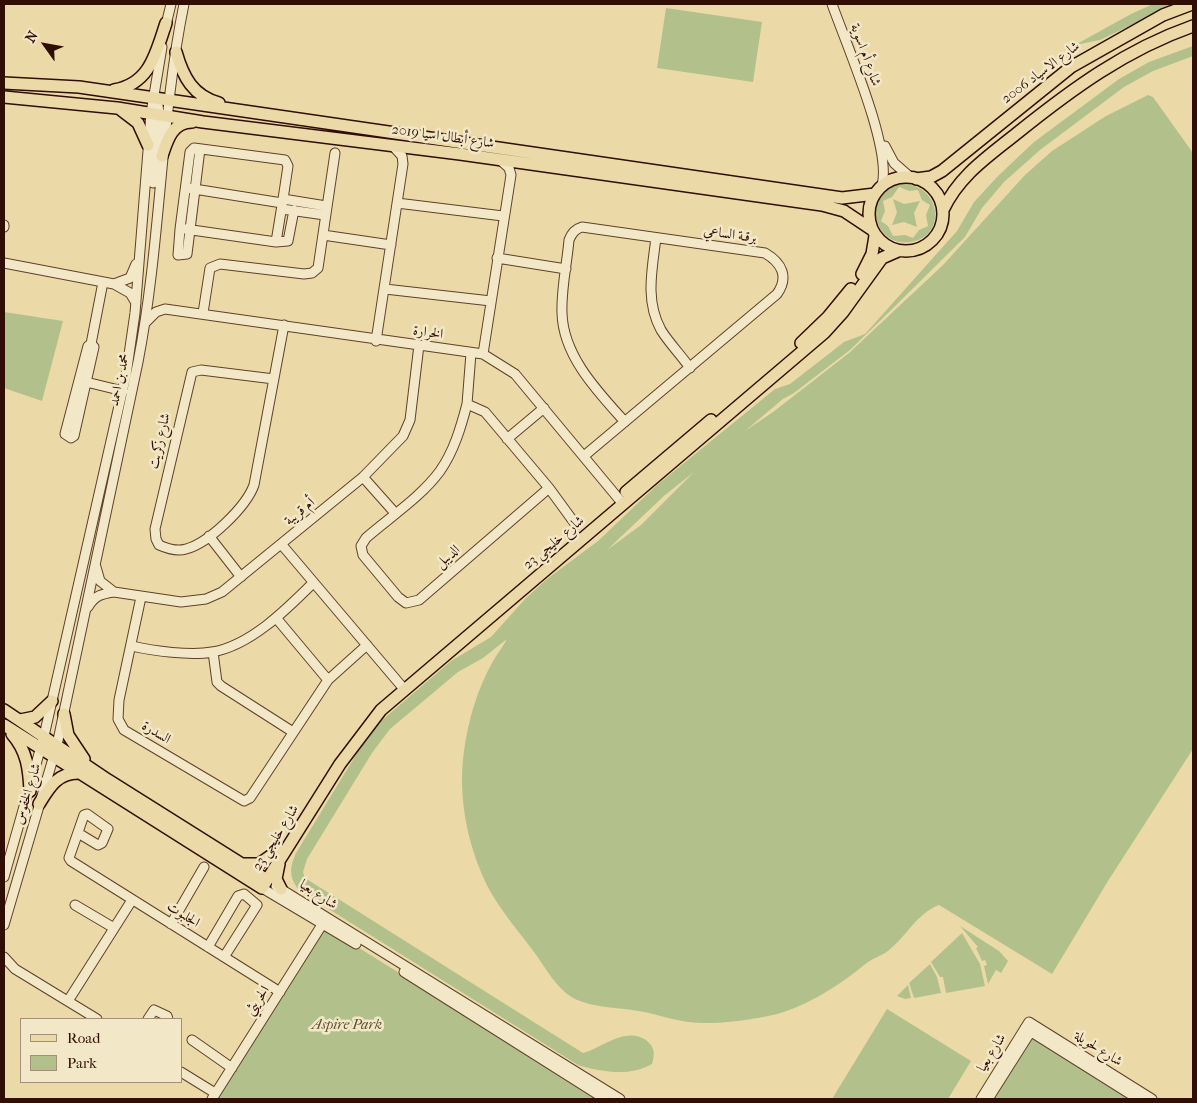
<!DOCTYPE html>
<meta charset="utf-8">
<style>
body{margin:0}
#map{position:relative;width:1197px;height:1103px;overflow:hidden;background:#ebdaa7;font-family:"IM FELL French Canon",serif}
canvas{display:block}
.frame{position:absolute;inset:0;border:5px solid #300e03;pointer-events:none}
.legend{position:absolute;left:20px;top:1018px;width:162px;height:65px;box-sizing:border-box;background:#f2e7c6;border:1px solid #a49078;margin:0;padding:6px 9px;list-style:none;font-size:15px;color:#300e03}
.legend li{display:flex;align-items:center;gap:10px;height:25px}
.legend b{width:25px;border:1px solid #a49078}
.north{position:absolute;left:20px;top:20px;width:50px;height:50px;-webkit-text-stroke:4px #f2e7c6;paint-order:stroke;rotate:302deg;font-size:14px;font-weight:700;line-height:20px;text-align:center;color:#300e03}
.north::after{content:'';display:block;margin:auto;width:18px;height:22px;background:#300e03;clip-path:polygon(50% 0,100% 100%,50% 72%,0 100%)}
</style>
<div id="map">
<canvas width="1197" height="1103"></canvas>
<div class="frame"></div>
<ul class="legend">
<li><b style="height:6px;background:#ebdaa7"></b>Road</li>
<li><b style="height:14px;background:#b2c18b"></b>Park</li>
</ul>
<div class="north">N</div>
</div>
<script>
const c = document.querySelector('canvas').getContext('2d');
c.lineJoin = 'round';
function fill(path, color) { c.fillStyle = color; c.fill(path, 'evenodd'); }
function stroke(path, color, width, dash) { c.strokeStyle = color; c.lineWidth = width; c.lineCap = dash ? 'butt' : 'round'; c.setLineDash(dash || []); c.stroke(path); }
function label(font, color, halo, rows, align = 'center') {
  c.font = font + ' "IM FELL French Canon",Amiri,serif'; c.lineWidth = 5; c.setLineDash([]); c.textBaseline = 'middle'; c.strokeStyle = halo; c.fillStyle = color; for (const [text, x, y, turn = 0] of rows) {
    c.save(); c.translate(x, y); c.rotate((+turn || 0) * Math.PI / 180); c.textAlign = isNaN(turn) ? turn : align; if (halo) c.strokeText(text, 0, 0); c.fillText(text, 0, 0); c.restore();
  }
}
fill(new Path2D(`
 M1153,4H1175L1100,40L1075,45L1131,14Z
 M666,8L762,22L753,82L657,68Z
 M1193,46V56L1153,71L1124,87L1040,150L1004,182L982,208L965,237L881,320L850,350L794,393L783,399L745,431L773,412L849,353L943,265L1025,175L1052,151L1106,116L1148,95L1153,97L1193,153V749L1108,881L1052,974L939,905C916,914 907,936 888,951C881,956 871,959 864,965C839,986 801,1010 768,1016C742,1021 714,1025 688,1022C673,1020 659,1015 644,1012C621,1007 595,1009 573,998C556,988 545,967 534,952C520,933 505,916 493,896C469,855 457,799 464,751C468,721 477,690 492,663C496,655 503,647 507,639L483,658L458,672L390,729L372,753L307,859L303,872L305,878L583,1053C602,1048 625,1026 646,1040C655,1047 655,1054 652,1064C629,1077 602,1072 578,1065L300,891C289,879 289,868 296,853L362,745L381,721L451,661L491,637L526,598L547,579L598,541L657,485L775,389L790,384L844,342L865,334L957,231L974,202L998,176L1034,142L1119,79L1149,62ZM694,472L641,525L607,550L665,495Z
 M901,184C941,183 948,236 911,242C873,248 861,194 901,184ZM899,187L909,191L918,190L922,200L930,205L926,215L928,226L919,230L913,238L905,235L893,236L888,226L881,221L885,211L883,201L892,197Z
 M893,199L904,204L920,201L914,213L917,227L904,222L892,225L897,212Z
 M4,312L63,321L42,401L4,388Z
 M324,926L601,1099H216Z
 M960,926L999,951L1008,961L1001,973L996,970L988,984L984,966L987,965L985,960L982,961L976,948L978,947Z
 M962,933L980,964L985,986L946,993L943,977H940L931,962Z
 M930,964L937,977L941,993L914,998L909,983Z
 M908,985L911,998L905,999L897,996Z
 M887,1009L971,1061L948,1099H832Z
 M1032,1035L1134,1099H991Z`), '#b2c18b');
const minor = new Path2D(`
 M832,4C846,44 892,148 882,185
 M165,29L171,4
 M885,146L894,163L910,177
 M200,149L187,254L178,255L180,229L190,152L194,148L285,160L288,166L283,199L326,206
 M153,183L159,114L158,105L153,98
 M188,188L282,203
 M397,203L503,216
 M282,209L325,215
 M4,225V227
 M185,229L276,242L283,199
 M323,235L391,245
 M656,238C652,270 645,301 661,330C669,343 681,355 690,368
 M276,242L288,241L294,210
 M497,258L566,269
 M4,263L114,284L130,293L136,303
 M114,284L130,278L136,264
 M385,289L491,301
 M203,313L210,268L220,264L304,274L312,273L318,268L335,153
 M145,323L156,312L165,309L483,354L515,374L623,504
 M376,341L403,164L402,156L392,145
 M91,344L94,347L74,436L71,438L65,434L88,346L91,344L103,282
 M483,354L511,175L509,168L500,160
 M274,379L201,370L192,372L155,529L156,539L159,545C168,549 177,552 186,549C209,543 246,507 254,485L284,325
 M82,381L123,391
 M467,404L485,412L549,488L419,600L406,603L398,597L363,555L361,546L366,538C390,517 421,497 440,471C454,451 461,427 467,404Z
 M467,404L471,353
 M507,439L544,408
 M584,456C649,402 713,348 777,294C789,277 782,263 765,253L582,227C575,229 572,233 569,240C567,264 561,289 562,313C563,356 598,392 625,422
 M363,477L395,513
 M549,488L576,525
 M209,536L241,577
 M282,545L404,689
 M96,567L100,581L114,592L181,602L206,599L222,592L363,477L403,436L410,420L419,345
 M141,597L119,700L118,719L124,730L244,801L250,798L328,680L367,645
 M88,607C95,595 102,594 114,592
 M277,619L328,680
 M132,646C153,651 191,656 212,652C250,646 287,609 313,583
 M213,652L217,682L221,686L293,732
 M78,833L98,845L102,843L108,829L87,814L84,815L69,858L71,861L280,992
 M4,877L44,736L126,375L135,313L151,113L162,47
 M276,886L620,1099
 M262,888L356,944
 M75,905L114,928
 M171,924L204,867
 M4,925L57,745L138,362C161,244 160,122 184,4
 M208,947L238,896L244,894L257,905L224,957
 M4,957L15,969L97,1019
 M404,972L605,1099
 M68,1001L132,900
 M148,1019L154,1010L167,1016L168,1019
 M1025,1028L1138,1099
 M192,1040L232,1068
 M181,1072L215,1093
 M212,1099L325,920
 M981,1099L1029,1022L1152,1099
 M988,1099L1033,1028`);
const major = new Path2D(`
 M176,52C183,77 193,96 219,103
 M4,83L79,87L842,198L875,194
 M114,90C150,84 156,53 166,23
 M4,97L117,108L203,122L460,154L822,205L844,211L871,229
 M121,110L138,123L148,145
 M162,156C167,141 172,122 192,122
 M869 214a37 37 0 1 1 74 0a37 37 0 1 1-74 0Z
 M916,179L931,177L942,171L1071,67L1163,15L1192,4
 M943,210C959,176 986,158 1016,134C1072,89 1125,50 1193,26
 M862,274L872,254L875,236
 M801,343L828,317L851,289
 M626,492L711,420
 M4,710L108,780L267,880
 M64,714L68,735L84,759
 M20,720L35,717L52,701
 M4,725L262,888L340,764L381,710L824,333L843,312L882,258L898,251
 M12,734C27,751 29,769 30,791
 M39,804C49,788 57,773 78,773
 M243,864H259L279,850
 M279,864L276,879L281,889`);
stroke(minor, '#5f412c', 11);
stroke(major, '#300e03', 14);
stroke(minor, '#f2e7c6', 9);
stroke(major, '#ebdaa7', 11);
label('14px', '#300e03', '#f2e7c6', [
 ["شارع أم اسوية",865,55,70],
 ["شارع الاسياد 2006",1041,73,-37],
 ["شارع أبطال اسيا 2019",443,137,8],
 ["برقـة الساعي",730,235,8],
 ["الخرارة",428,333,8],
 ["محمد بن احمد",120,380,-78],
 ["شارع زكريت",160,441,-77],
 ["أم قريبة",300,512,-40],
 ["شارع خليجي 23",554,543,-40],
 ["الديبل",448,557,-41],
 ["السدرة",156,733,31],
 ["شارع الخفوس",28,794,-73],
 ["شارع خليجي 23",276,838,-58],
 ["شارع بعيا",318,895,33],
 ["الجلبوت",183,915,32],
 ["الحريثي",258,1001,-57],
 ["شارع لحويلة",1098,1049,32],
 ["شارع بعيا",992,1053,-58]
]);
label('italic 14px', '#5e4d33', '#f2e7c6', [
 ["Aspire Park",347,1026]
]);
</script>
